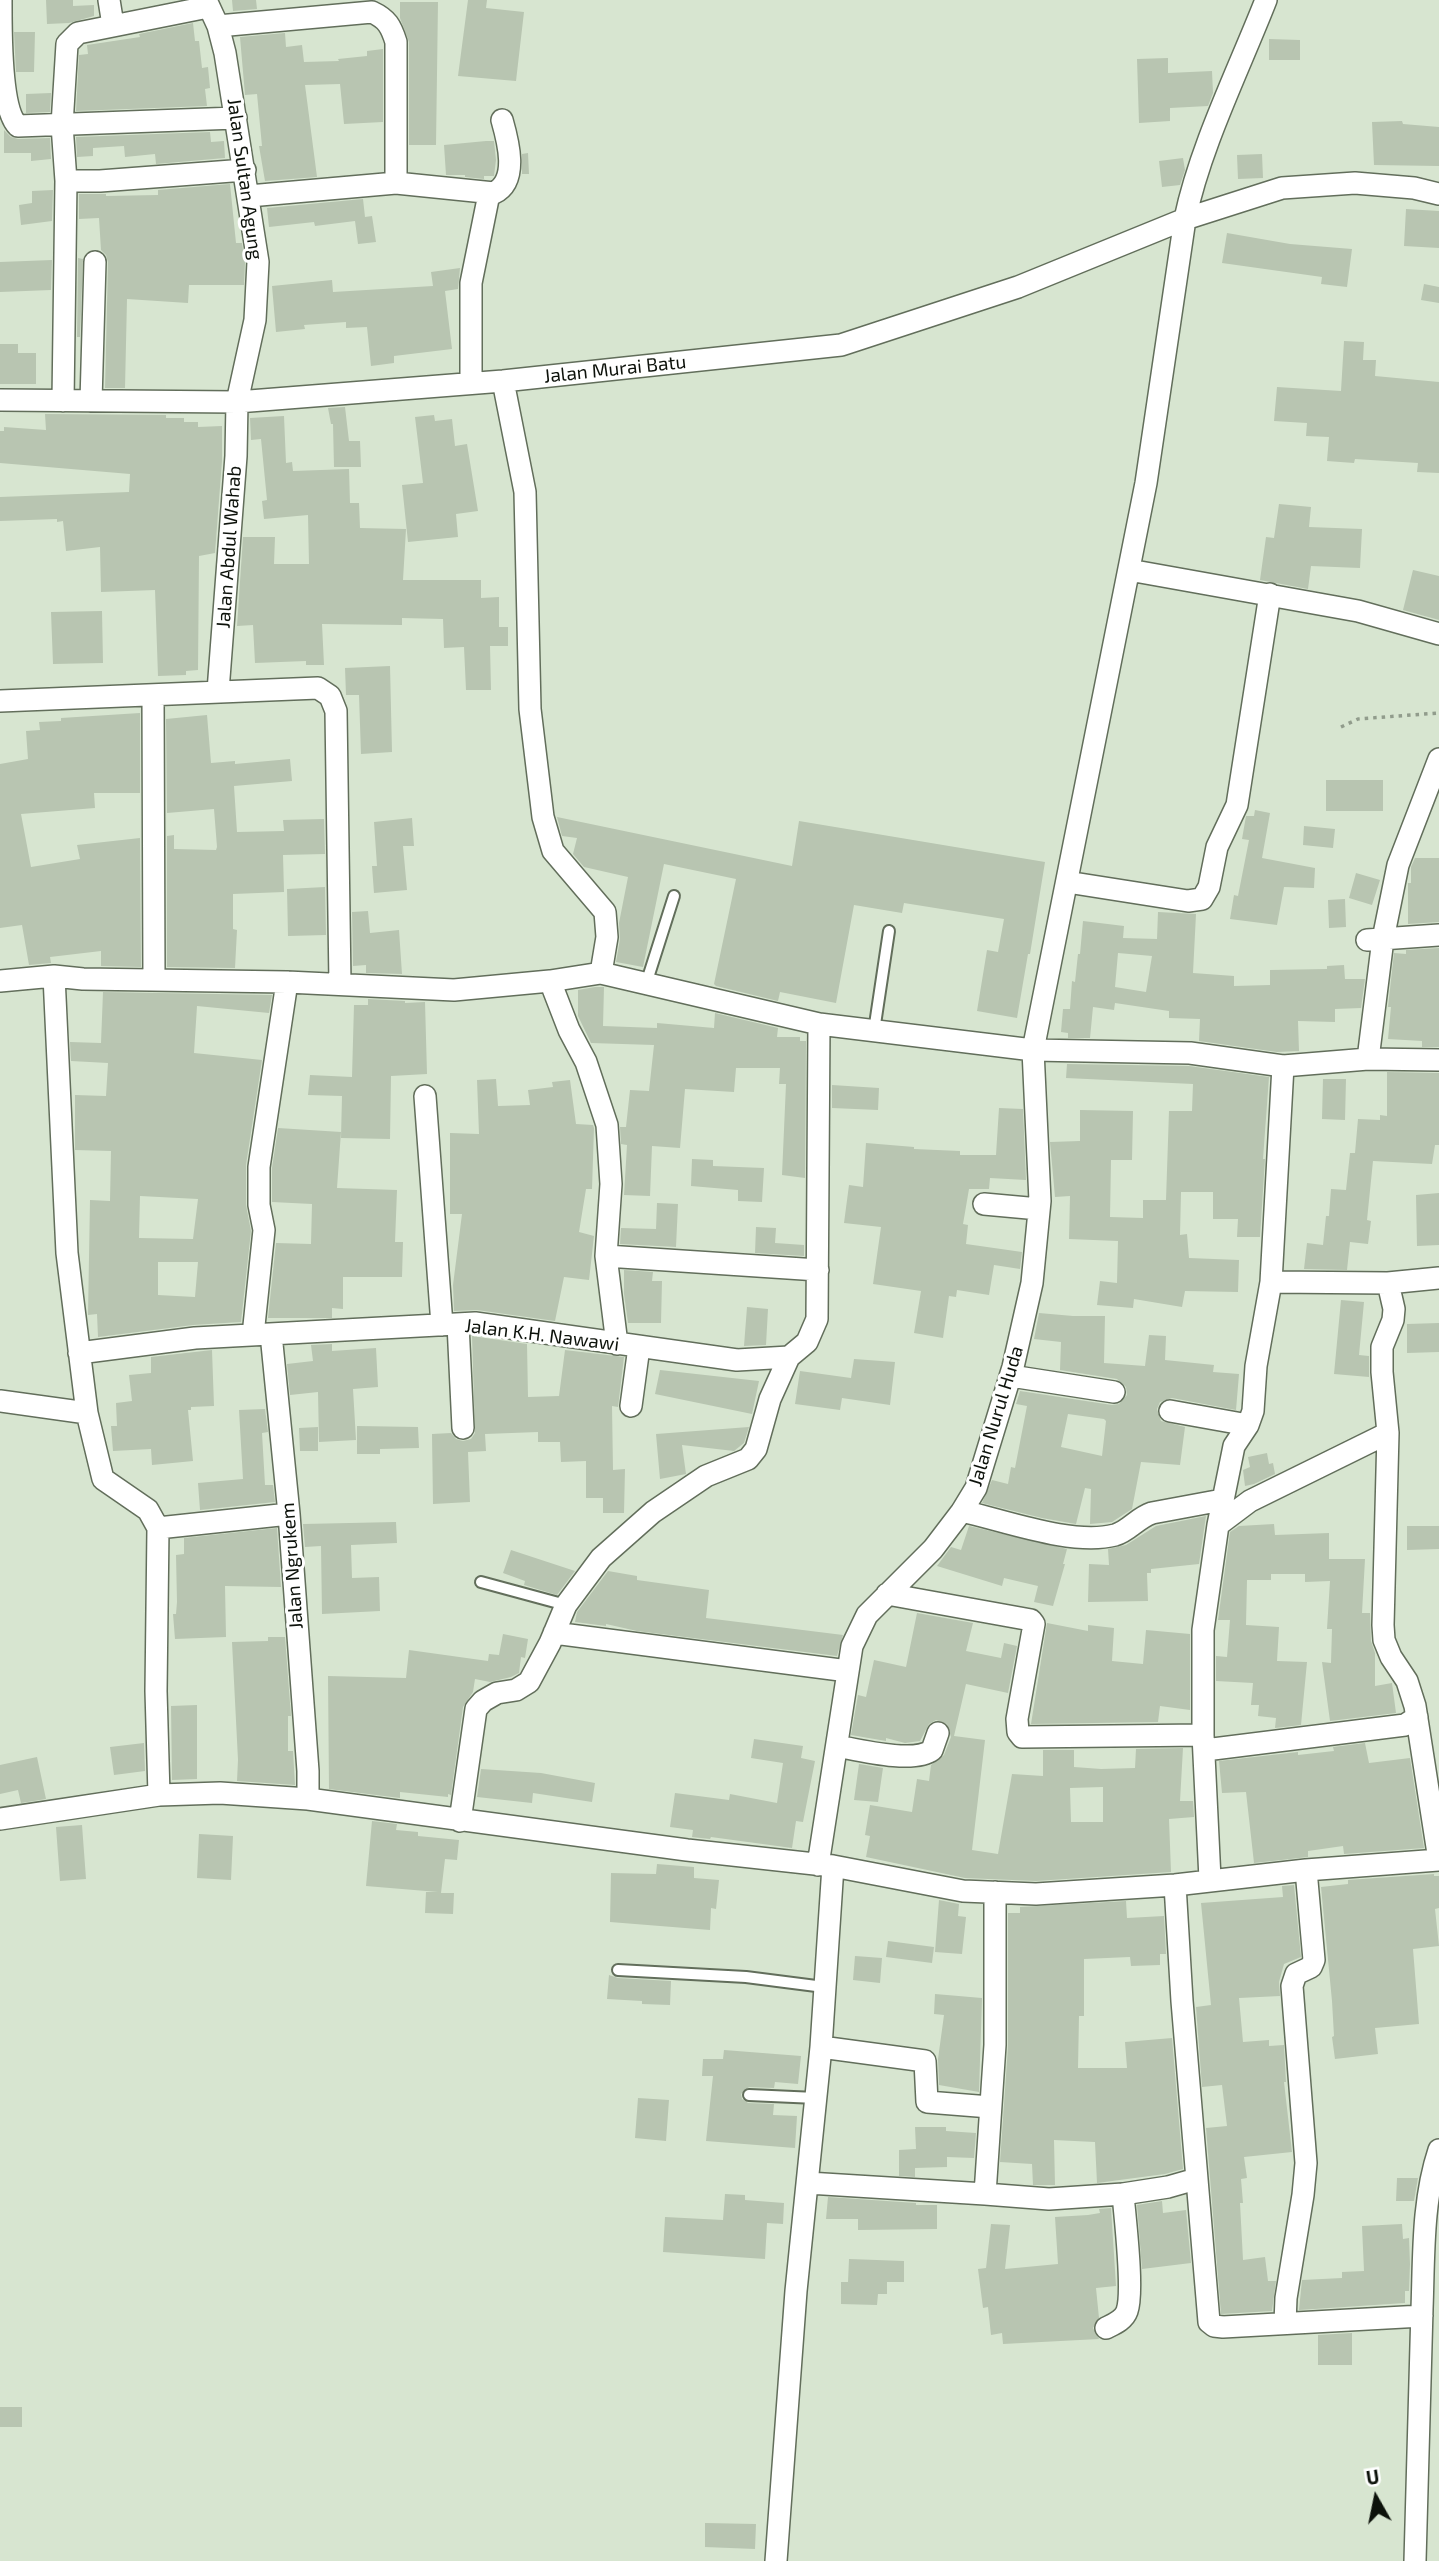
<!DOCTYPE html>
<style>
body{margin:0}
#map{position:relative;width:1439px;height:2561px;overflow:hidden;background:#d7e5d0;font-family:"Exo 2",sans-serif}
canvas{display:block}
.north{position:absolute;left:1341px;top:2463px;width:70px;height:70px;-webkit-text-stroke:5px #fff;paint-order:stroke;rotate:351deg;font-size:19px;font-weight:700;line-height:28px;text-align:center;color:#0d120b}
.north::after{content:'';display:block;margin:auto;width:24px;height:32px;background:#0d120b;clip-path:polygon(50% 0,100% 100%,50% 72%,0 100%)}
</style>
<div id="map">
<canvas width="1439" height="2561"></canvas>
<div class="north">U</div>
</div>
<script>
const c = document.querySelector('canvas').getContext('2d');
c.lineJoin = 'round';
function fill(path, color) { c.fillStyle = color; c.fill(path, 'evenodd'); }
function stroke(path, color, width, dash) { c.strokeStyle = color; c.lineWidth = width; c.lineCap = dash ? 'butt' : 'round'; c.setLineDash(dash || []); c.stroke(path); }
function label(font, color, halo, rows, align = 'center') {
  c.font = font + ' "Exo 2",sans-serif'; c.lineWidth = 6; c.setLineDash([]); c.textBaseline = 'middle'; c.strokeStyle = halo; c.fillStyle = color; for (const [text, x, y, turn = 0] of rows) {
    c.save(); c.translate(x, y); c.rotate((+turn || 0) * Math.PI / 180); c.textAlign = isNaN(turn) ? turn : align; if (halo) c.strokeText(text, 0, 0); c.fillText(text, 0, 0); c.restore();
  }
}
fill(new Path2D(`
 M46,0H73V6L94,5V16L69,23L47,24Z
 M232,0H256L257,9L233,11Z
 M468,0H487L486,8L524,12L516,81L458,76Z
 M400,2H438L436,145H409V42L400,18Z
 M193,23L195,41H199L202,68L208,67L210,88L205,89L207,106L76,111L79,55L88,54L87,45L140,37L139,34Z
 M14,32H35L34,72H16Z
 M285,33L286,47L302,45L304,62L339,61L338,59L367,56V51L383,49V122L344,124L340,84L305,85L317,177L265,181L259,146H262L257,94L245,95L240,37Z
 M1269,39L1300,40V60H1269Z
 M1168,58V73L1212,71L1213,93L1208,106L1170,108V121L1139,123L1137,59Z
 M51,93L50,112L26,113V94Z
 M1402,121L1403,124L1439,127V166L1374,165L1372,122Z
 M4,130L11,137L18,139L50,138L51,159L31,161V153H4Z
 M210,132L211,142L224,141L225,158L156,164L155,154L125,157L124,146L93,148V156L77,157L76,137Z
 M486,141H494L496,160L494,176H484V179L465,177V175H446L444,145Z
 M528,153L529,174H522V154Z
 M1262,154L1263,178L1238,179L1237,155Z
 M1183,158L1185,170L1180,185L1162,187L1159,161Z
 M230,184L236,243H242L245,263L244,285H189L188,303L127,299L125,388H105L108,262L106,255L101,250L99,218L79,219V194H106V196L158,195V190Z
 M53,190L52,221L21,225L19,205L32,203V191Z
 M363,199L365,217L372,216L376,242L358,244L355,221L315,226L314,222L269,227L267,208Z
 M1406,209L1439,211V248L1404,246Z
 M1227,233L1290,244L1352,249L1347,287L1321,284L1322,277L1222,263Z
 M78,258L83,259L80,337H77Z
 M52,260L51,290L0,292V262Z
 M460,268L458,289L445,291L452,349L394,356V363L371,366L367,327L346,328V322L304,325L305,329L276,332L272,286L332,280L333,292L433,286L431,272Z
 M1424,284L1439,287V303L1421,300Z
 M1344,341L1364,342L1363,360H1376L1375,376L1439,382V473L1417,472L1418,463L1355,459L1354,463L1327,461L1329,437L1306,436L1307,423L1274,421L1277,387L1341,391Z
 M0,344H18V353H36V384H0Z
 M345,407L349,441H360L361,467H334L333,424H331L328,408Z
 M45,414L166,415V418H184V422H198V427L222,426V461L215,553L199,556L198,670L186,671V675L158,676L155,590L101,592L100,547L66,551L63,521L57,522V519L0,521V497L129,492L130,474L0,463V431H4V427L46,430Z
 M434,415L435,421L452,419L455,446L467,444L478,511L456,514L458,537L408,542L402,485L423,483L415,417Z
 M284,416L286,463L292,462L293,471L349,469L350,503H359L360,528L406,529L403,580H481V598L499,597V627H508V646H490L491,690H466L464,647L444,648L443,619L402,618V625L322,624L324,665H306V661L255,663L253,625L237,626L243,537H275L274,564H309L308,515L264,519L262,501L267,500L261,439L251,440L250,418Z
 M1279,504L1311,507L1309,527L1362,529L1360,568L1311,566L1308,589L1260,580L1266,537L1274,538Z
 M1413,570L1439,576V620L1403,610Z
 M102,611L103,663L53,664L51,612Z
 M390,666L392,752L361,754L359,695H346L345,668Z
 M140,713V793H94L95,808L21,814L31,867L80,859L77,845L140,838L141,967L101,966V951L50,957L51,963L29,965L22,925L0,928V764L28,759L26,731L40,730L39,722L61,721V718Z
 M207,715L211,763L235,761V764L290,759L292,781L234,786L237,832L284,831L283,820L324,819L325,854L283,855L284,892L233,894V929L237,930L235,968L167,967V836L174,835V849L216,850L217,847L214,809L167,813L166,719Z
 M1326,780H1383V811H1326Z
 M1255,810L1270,813L1262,858L1315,868L1314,888L1284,887L1277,925L1230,919L1234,895L1238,896L1249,840L1242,839L1246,816H1254Z
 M557,817L792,866L799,821L1045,862L1030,954H1028L1017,1018L977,1011L987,950L998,952L1004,919L904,903L902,913L854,905L836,1003L780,992L778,1001L716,986L714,984L736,879L664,864L643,967L616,962L620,939L619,923L628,877L584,867L573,854L577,838L562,836Z
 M412,818L414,846H403L407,890L374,893L372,866H377L374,822Z
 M1304,826L1335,829L1333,848L1303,845Z
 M1415,858H1439V922L1408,924V883H1411V867Z
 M1356,873L1380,880L1372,905L1349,898Z
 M325,887L326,935L288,936L287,889Z
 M1345,899L1346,927L1329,928L1328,900Z
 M368,911L370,933L399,930L402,974L366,973V965L353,966L352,912Z
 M1158,912L1196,914L1193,973L1234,976V986L1270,985V970L1327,969V966L1344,965L1345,979H1365L1361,1008L1335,1009V1022L1298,1021L1299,1051L1277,1052L1199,1041L1200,1019L1169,1018V1011L1115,1003L1114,1010L1093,1007L1090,1038H1068V1033L1061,1032L1063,1009H1070L1072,981L1075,982L1078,954H1080L1083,921L1124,926L1123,938L1157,939ZM1118,953L1152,956L1146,992L1115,987Z
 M1439,948V1047H1422V1041L1388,1039L1391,1007H1388L1394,953L1406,954V950Z
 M595,987H604L603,1026L657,1028V1023L714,1028L715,1013L778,1028L777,1037H800V1041H806L805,1178L782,1175L786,1084H779L780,1068H736L734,1092L685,1089L680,1148L652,1146L650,1196L624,1195L627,1145L621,1144L620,1127H626L630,1090L649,1091L654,1045L591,1043L578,1016V990Z
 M103,992L272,995L269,1013L197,1006L194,1053L262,1060L246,1165V1205L251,1231L241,1322L193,1325L98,1337L97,1314L88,1315L90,1200L110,1201L111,1151L75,1150V1095L106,1096L108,1063L71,1061L70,1042L101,1043ZM140,1196L198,1199L193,1239L139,1238ZM158,1262H198L195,1297L158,1295Z
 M368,999L405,1001V1003L425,1002L427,1074L391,1076L390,1139L341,1138L342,1096L308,1095L310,1075L352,1077L354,1005H368Z
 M1067,1064L1189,1066L1269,1077L1263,1159H1265L1260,1237H1237L1238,1219H1213V1192H1181L1180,1235L1187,1234L1189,1258L1239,1260L1238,1292L1185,1291L1182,1307L1134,1299L1133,1308L1097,1305L1100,1281L1117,1283L1118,1241L1069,1239L1070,1196L1055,1197L1050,1142L1080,1141V1110L1133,1111L1132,1160H1111L1110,1217L1143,1218V1200H1166L1169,1111H1192L1193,1084L1066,1078Z
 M1387,1072L1439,1073V1145H1435L1432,1164L1373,1161L1367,1220L1371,1221L1368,1244L1350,1242L1347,1270L1304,1269L1307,1243L1323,1245L1326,1216H1329L1331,1189L1346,1190L1350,1153H1355L1358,1119L1380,1120V1115L1387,1116Z
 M496,1079L498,1106L530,1105L528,1090L553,1087L552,1082L570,1080L576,1124L593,1125L594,1128L592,1189H586L579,1232L594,1236L589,1280L564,1277L555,1321L477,1310L454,1311L453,1285L462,1214H450V1133L479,1134L477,1080Z
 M1323,1079H1346L1345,1120L1322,1119Z
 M832,1085L879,1088L878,1110L832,1108Z
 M999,1108L1023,1109L1026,1180L990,1178L989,1189H969L963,1224L968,1225L966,1244L1022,1252L1020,1269L994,1265L989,1295L957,1290L956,1297L949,1296L943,1338L914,1333L921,1291L873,1284L881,1227L844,1223L849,1185L863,1187L866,1143L914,1147V1149L960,1151V1155H996Z
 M278,1128L341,1132L337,1188L397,1190L395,1242H403L402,1277H343V1309L332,1308V1318H268L276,1243L311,1244L312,1204L272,1202V1168Z
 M692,1159L713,1160V1166L764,1168L762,1202L738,1201V1190L691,1186Z
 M1439,1193V1245L1417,1246L1416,1195Z
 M657,1203L678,1204L676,1247L620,1244L621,1228L656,1229Z
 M756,1227L776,1228L775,1243L804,1245V1256L755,1253Z
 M624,1270L653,1272L652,1281H662L661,1323H628L624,1294Z
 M1341,1300L1364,1302L1359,1355L1369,1356V1377L1334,1374Z
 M747,1307L768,1309L766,1345L744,1346Z
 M1039,1313L1073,1316H1105L1104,1363L1145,1366L1149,1335L1166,1336L1165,1360L1214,1365L1213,1372L1239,1374L1236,1410L1172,1398L1160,1402L1157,1409L1161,1421L1185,1427L1180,1465L1141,1462L1132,1509L1112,1522L1090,1524L1091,1489L1085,1488L1076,1524L1042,1518L982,1503L992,1480L1008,1484L1011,1467L1015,1468L1027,1406L1016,1404L1020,1391L1112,1405L1119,1404L1127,1395L1126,1387L1117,1379L1060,1370L1061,1342L1034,1339ZM1068,1414L1104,1419L1106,1421L1102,1456L1061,1447Z
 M1439,1323V1352L1407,1353V1324Z
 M472,1336L527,1344L528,1397L559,1396L565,1350L624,1357L618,1407L612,1406L613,1470L625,1469L624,1513H603V1498H586V1461L561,1462L560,1442H538V1432L485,1434L486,1451L468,1452L470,1502L433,1504L432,1434L451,1433L456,1439L463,1441L471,1439L475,1433Z
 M332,1344V1351L376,1348L378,1387L353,1389L356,1440L319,1442L318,1392L290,1395L287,1364L313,1361L311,1345Z
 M212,1350L214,1406L191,1407V1410H188L193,1461L152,1465L151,1449L113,1451L111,1426H117L116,1403L132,1401L129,1375L151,1373V1357Z
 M854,1359L895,1362L890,1405L842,1398L840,1410L795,1404L800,1371L851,1378Z
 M660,1370L759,1381L752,1414L655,1394Z
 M265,1409L268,1432L262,1433L265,1485H273L275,1502L200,1510L198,1483L243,1479L239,1410Z
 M357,1426L418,1427L419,1448L380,1449V1454H357Z
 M318,1427V1451H300L299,1428Z
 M749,1427L744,1443L734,1451L682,1445L686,1474L660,1479L656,1434Z
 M1267,1453L1269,1464L1273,1463L1275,1474L1254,1484L1245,1486L1243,1470L1250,1467L1248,1457Z
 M1206,1516L1199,1564L1151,1569V1573H1147L1148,1601L1088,1602L1089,1564L1109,1565L1108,1549L1126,1545L1156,1526Z
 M396,1522L397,1543L351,1545L352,1578L379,1577L380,1611L322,1614L321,1546L305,1547L303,1524Z
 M1274,1524L1275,1535L1329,1533V1559H1365L1362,1613H1370L1371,1641L1375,1653V1686L1392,1683L1396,1713L1330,1721L1322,1662L1331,1663L1332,1629H1327L1330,1581L1305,1582V1574H1271V1580H1247L1246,1625L1279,1627L1277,1661L1307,1662L1301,1725L1275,1728L1276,1718L1258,1716L1259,1705H1251L1253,1683L1216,1681V1656L1227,1657L1230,1620H1218L1230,1532L1239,1526Z
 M969,1526L1067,1549L1063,1564H1065L1053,1606L1034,1602L1038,1586L1004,1578L1002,1586L937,1566L951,1547L961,1550Z
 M1407,1526H1439V1549L1407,1550Z
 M277,1528L281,1587L225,1586L226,1637L175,1639L173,1614H176L177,1602L176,1555L184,1554V1538Z
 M511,1550L575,1571L557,1595L524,1585L525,1581L503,1573Z
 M608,1571L637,1576V1580L709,1590L706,1618L843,1635L837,1656L637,1631L606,1624V1626L575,1622L577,1612Z
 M917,1613L973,1623L966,1651L1001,1658L1004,1643L1017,1646L1008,1693L966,1684L954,1736L985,1740L972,1850L998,1854L1012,1774L1043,1776V1750H1074V1767L1101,1769L1135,1768L1136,1749L1183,1748L1180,1801H1193L1194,1817L1169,1819L1171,1872L1036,1881L965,1878L866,1857L870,1836L865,1835L870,1805L912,1812L917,1779L929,1781L931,1765L944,1755L951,1737L947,1724L936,1720L929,1724L920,1741L905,1743L886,1738V1741L851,1735L858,1695L866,1697L874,1660L906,1667ZM1103,1787V1822H1071L1070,1788Z
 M1047,1623L1088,1631V1625L1114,1628L1112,1661L1143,1664L1146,1630L1190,1634V1710L1160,1706L1158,1722L1031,1724Z
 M503,1634L528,1639L525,1658L521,1657L519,1673L511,1677L490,1682L475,1679L473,1692L463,1707L451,1795L448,1794V1797L400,1792V1798L329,1789L328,1676L406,1678L409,1650L488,1661L489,1654L499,1655Z
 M268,1637H285L291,1716H288V1751H293L295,1785L237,1781L238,1760L232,1642L268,1641Z
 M197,1705V1779L172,1780L171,1706Z
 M754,1739L803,1746L801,1758L815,1761L803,1822L796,1821L792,1848L711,1837L710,1839L692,1837L693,1830L670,1827L675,1793L729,1800L730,1794L777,1803L783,1763L751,1758Z
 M144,1743L145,1771L114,1775L110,1747Z
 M1365,1743L1369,1763L1410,1758L1424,1848L1344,1854L1343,1846L1308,1851V1857L1254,1863L1246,1792L1222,1793L1219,1761L1298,1752V1755L1334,1751L1333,1747Z
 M37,1757L46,1799L21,1803L18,1790L0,1794V1765Z
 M859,1764L883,1768L878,1802L854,1800Z
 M481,1769L541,1773L595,1783L592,1802L533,1793L532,1803L477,1797Z
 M372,1821L397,1824L396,1830L418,1832V1836L459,1840L457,1860L445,1859L441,1893H454L453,1914L425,1913L426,1892H438L366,1886Z
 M82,1825L86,1879L60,1881L56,1827Z
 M199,1834L233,1836L231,1880L197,1878Z
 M657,1864L694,1867V1878L719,1880L716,1909L711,1908L710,1930L610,1922L611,1873L656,1874Z
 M1434,1874V1876H1439V1908L1435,1909L1439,1946L1413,1949L1419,2024L1375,2028L1378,2054L1335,2059L1332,2037L1334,2036L1332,2001L1321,1887L1348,1884V1880Z
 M1294,1885L1301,1957L1284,1964L1279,1982L1280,1996L1239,1998L1243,2042L1269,2040V2046L1284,2045L1286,2082H1284L1292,2152L1244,2157L1247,2178L1241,2179L1243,2203H1240L1243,2260L1265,2257L1268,2281H1276L1272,2311L1221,2314L1206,2128L1227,2126L1222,2085L1202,2087L1196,2007L1211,2005L1201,1903L1283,1897L1282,1886Z
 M939,1900L959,1904L958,1916L966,1917L962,1954L935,1952Z
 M1126,1901L1127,1918L1164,1916L1166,1954H1160V1965L1131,1966L1130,1957L1084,1959V2016H1079L1078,2068H1127L1125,2042L1172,2038L1183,2169L1165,2174L1097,2183L1095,2142L1054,2140L1055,2185H1033L1032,2164L1000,2162L1008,2046V1913H1020V1907Z
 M888,1941L934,1947L932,1963L886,1957Z
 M855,1956L882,1958L880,1983L853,1980Z
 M609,1975L618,1978L671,1981L670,2005L642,2004V2001L607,1999Z
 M935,1994L982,1998L979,2092L939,2085L938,2059L944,2015L934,2014Z
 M724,2050L801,2056L798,2084L775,2082L774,2088L749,2087L741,2094L742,2099L748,2103L774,2104L773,2115L797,2116L795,2148L706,2141L713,2076H702L703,2059H723Z
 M638,2098L669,2100L666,2141L635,2138Z
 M915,2127H946V2131L976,2133L974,2158L947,2157V2167L915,2168V2177L899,2176V2150L916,2149Z
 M1397,2178H1418L1414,2201H1396Z
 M725,2194L745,2195V2200L784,2203L783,2224L767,2223L765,2259L663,2252L665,2217L723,2220Z
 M828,2197L916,2203V2205H937V2229L858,2230V2219H826Z
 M1162,2201L1163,2213L1186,2210L1191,2263L1142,2269L1137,2205Z
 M1111,2208L1116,2286L1096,2288L1099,2318L1093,2328L1099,2339L1003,2344L1002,2333L991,2335L988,2307L983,2308L978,2269L986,2268L991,2224L1010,2225L1005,2269L1058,2264L1055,2217L1088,2215L1100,2213L1099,2209Z
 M1402,2224L1403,2239L1409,2238L1410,2264L1409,2291H1405V2303L1299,2310L1302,2280L1342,2278V2272L1364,2271L1362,2226Z
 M849,2259L904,2261V2282H887V2294H878L877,2305L841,2304V2282H848Z
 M1352,2333V2365H1318V2335Z
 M0,2407H22V2427H0Z
 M705,2523L756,2524L755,2549L705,2547Z`), '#b8c5b1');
const service = new Path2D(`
 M646,984L674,896
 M874,1031L889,931
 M481,1582L566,1605
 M618,1970L746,1977L824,1987
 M749,2095L816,2098`);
const minor = new Path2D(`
 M1,0C1,30 0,109 18,126L236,118
 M109,0L113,25
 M206,0L218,26L225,53L258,262L255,320L237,402L236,456L218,691
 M218,26L372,12C387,19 391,26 396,42V183
 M66,181H100L245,170
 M249,196L396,183L494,193C519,181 508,141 502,120
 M503,381L525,492L530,709L543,817L553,851L605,912L607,937L601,973
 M471,383V283L489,194
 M0,400L237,402L503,381L841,345L1018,287L1185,219L1282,188L1355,183L1414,188L1439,194
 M63,401L66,181L62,125L67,44L78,33L208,7
 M91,401L95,262
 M1129,570L1358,611L1439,634
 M153,695L154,980
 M0,701L318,688L330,696L336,711L340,984
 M1067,882L1188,901L1202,899L1209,887L1217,847L1237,805L1270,594
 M1367,940L1439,935
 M54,976L67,1253L87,1413L103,1479L148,1510L158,1528L156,1691L159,1795
 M0,981L54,976L83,979L287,982L454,990L550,981L569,1030L586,1062L607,1125L611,1184L606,1256L617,1344
 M550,981L601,973L819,1024L1033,1050L1190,1053L1283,1066L1368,1059L1439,1060
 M1368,1059L1383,939L1398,865L1439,759
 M425,1096L442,1325
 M984,1204L1039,1209
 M606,1256L818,1270
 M1388,1283L1439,1278
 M458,1324L463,1428
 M271,1334L289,1514L308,1771V1799
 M253,1335L264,1230L259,1205V1167L287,982
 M79,1353L195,1338L475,1323L737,1360L789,1357
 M1011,1376L1114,1392
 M0,1401L87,1413
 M631,1406L639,1347
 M1170,1411L1248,1425
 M962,1511C1006,1521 1073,1546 1115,1535C1129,1531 1137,1518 1152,1513L1222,1500
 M1218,1525L1250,1501L1388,1433
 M158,1528L289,1514
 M887,1594L1031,1620L1034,1624L1017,1719L1018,1732L1022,1737L1203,1735
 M554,1633L848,1671
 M837,1746C859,1750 914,1764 932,1750L938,1733
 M1205,1750L1405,1725L1417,1717
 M0,1819L159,1795L220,1793L308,1799L687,1850L833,1866L963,1891L1036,1894L1175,1885L1306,1870L1439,1860L1415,1706L1407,1681L1391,1657L1384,1640L1383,1625L1388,1433L1382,1372V1347L1393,1320L1394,1309L1388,1283L1271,1282
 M460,1821L476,1709L483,1701L497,1693L516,1690L529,1682L550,1643L566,1605L601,1558L653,1512L706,1476L748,1459L756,1449L770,1399L789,1357L807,1342L817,1319L819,1024
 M818,1865L852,1646L867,1615L933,1549L962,1511L976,1488L1013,1367L1032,1283L1040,1201L1033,1050L1146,483L1185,219C1200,147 1239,69 1266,0
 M1210,1879L1203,1735V1630L1218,1525L1234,1446L1248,1425L1253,1411L1256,1366L1271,1282L1283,1066
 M1175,1885L1182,2001L1209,2322L1214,2326L1223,2327L1422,2316
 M995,1892V2045L985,2194L1049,2199L1123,2194
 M821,2047L925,2061L927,2102L990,2107
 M808,2183L985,2194
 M1285,2323L1286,2298L1303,2195L1306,2163L1292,1986L1296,1974L1311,1967L1314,1960L1306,1870
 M1106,2328C1114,2324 1124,2320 1127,2311C1134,2291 1125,2219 1123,2194L1168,2187L1196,2179
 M776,2561L796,2291L821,2047L833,1866
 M1415,2561C1418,2477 1420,2393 1422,2309C1424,2256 1422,2201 1439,2150`);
stroke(service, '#626e5b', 14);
stroke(minor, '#626e5b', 24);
stroke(new Path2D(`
 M1341,727L1358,719L1439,713`), '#919c8c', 3.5, [3.5, 5]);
stroke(service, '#fff', 10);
stroke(minor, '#fff', 21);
label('19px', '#0d120b', '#fff', [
 ["Jalan Sultan Agung",245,179,82],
 ["Jalan Murai Batu",615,369,-6],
 ["Jalan Abdul Wahab",229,547,-86],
 ["Jalan K.H. Nawawi",542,1335,7],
 ["Jalan Nurul Huda",996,1416,-73],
 ["Jalan Ngrukem",292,1566,-94]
]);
</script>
